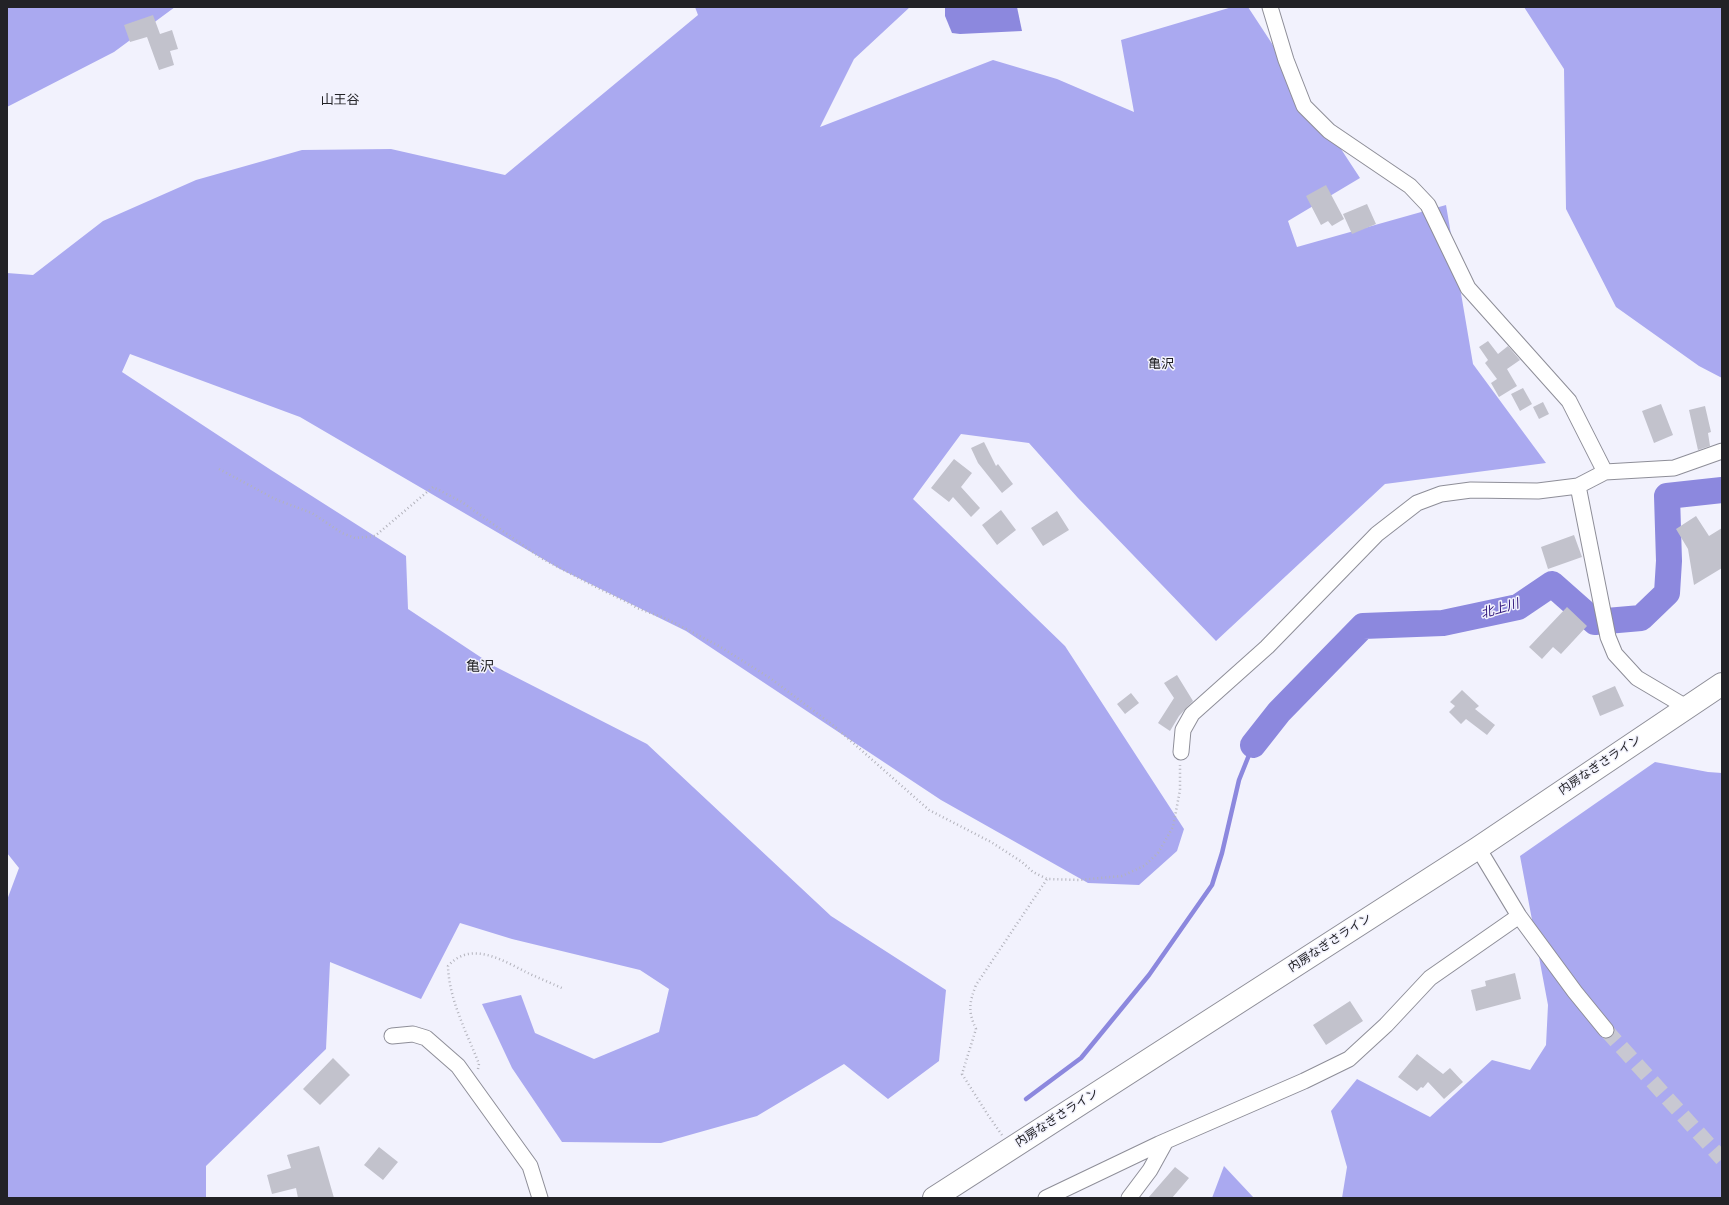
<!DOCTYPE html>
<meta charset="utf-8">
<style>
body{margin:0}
#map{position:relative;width:1729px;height:1205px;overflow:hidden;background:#f2f2fd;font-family:"Noto Sans",sans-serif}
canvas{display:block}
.frame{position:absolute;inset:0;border:8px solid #222226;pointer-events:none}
</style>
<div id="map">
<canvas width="1729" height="1205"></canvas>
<div class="frame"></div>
</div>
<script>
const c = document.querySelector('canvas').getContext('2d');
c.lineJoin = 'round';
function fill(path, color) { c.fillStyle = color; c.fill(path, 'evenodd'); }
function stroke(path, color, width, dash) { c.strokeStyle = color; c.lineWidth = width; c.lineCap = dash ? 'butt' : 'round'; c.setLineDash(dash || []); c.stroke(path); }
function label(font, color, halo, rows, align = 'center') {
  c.font = font + ' "Noto Sans","Noto Sans JP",sans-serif'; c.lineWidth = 3; c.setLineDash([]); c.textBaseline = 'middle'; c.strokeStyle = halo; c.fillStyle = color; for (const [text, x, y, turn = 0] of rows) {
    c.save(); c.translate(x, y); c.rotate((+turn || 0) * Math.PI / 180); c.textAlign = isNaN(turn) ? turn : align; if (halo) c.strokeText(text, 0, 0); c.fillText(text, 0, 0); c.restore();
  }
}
fill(new Path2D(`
 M7,7H175L114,52L7,107Z
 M695,7H910L854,59L820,127L993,60L1057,79L1134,112L1121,40L1232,7H1248L1360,178L1288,221L1297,247L1446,205L1473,364L1546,463L1385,484L1216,641L1078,498L1029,443L961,434L913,499L1065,646L1184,829L1177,851L1139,885L1088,883L941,800L686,631L560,569L300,417L130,354L122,372L271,470L406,556L408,609L494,666L647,744L831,916L946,990L939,1061L888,1099L844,1064L757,1116L661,1143L562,1142L512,1068L482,1004L521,995L535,1033L594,1059L659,1032L669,989L640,970L512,939L460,923L421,999L330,962L326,1049L206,1166V1198H7V900L19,868L7,853V273L33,275L103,221L196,180L302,150L391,149L505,175L698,15Z
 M1524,7H1722V378L1699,366L1616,307L1566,209L1564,69Z
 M1655,762L1708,772L1722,773V1198H1342L1347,1167L1331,1111L1357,1079L1430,1117L1492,1060L1530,1070L1546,1045L1548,1005L1520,856Z
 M1224,1166L1254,1198H1212Z`), '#aaa9f0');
fill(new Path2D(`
 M945,7H1017L1022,31L960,34L952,33L945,16Z`), '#8c88de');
stroke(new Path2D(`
 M1026,1099L1081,1058L1149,975L1212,885L1222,853L1239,780L1253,745`), '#8c88de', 4.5);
stroke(new Path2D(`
 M1253,745L1279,712L1363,626L1443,623L1518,607L1552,584L1595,622L1641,618L1667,593L1669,561L1667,496L1722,490`), '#8c88de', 26);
fill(new Path2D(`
 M153,15L160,34L172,30L178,49L170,51L174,65L159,70L147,37L130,42L124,25Z
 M1326,185L1344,219L1332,226L1328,221L1321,225L1306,196Z
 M1367,204L1376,224L1352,234L1343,214Z
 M1488,341L1498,354L1508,346L1520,360L1507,369L1517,386L1499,397L1491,383L1497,379L1485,363L1488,360L1479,347Z
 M1523,388L1532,404L1520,411L1511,394Z
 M1543,402L1549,414L1539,419L1533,407Z
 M1661,404L1673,435L1654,443L1642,411Z
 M1705,406L1711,432L1708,433L1710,446L1698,450L1689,410Z
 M984,442L996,466L998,464L1013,484L1002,493L978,463L971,448Z
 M954,459L972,473L961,487L980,508L971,517L953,497L949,502L931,488Z
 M1001,510L1016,530L997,545L982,525Z
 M1057,511L1069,530L1043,546L1031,528Z
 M1696,516L1709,536L1722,528V568L1694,585L1688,549L1676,529Z
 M1574,535L1582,557L1548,569L1541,547Z
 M1567,607L1587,626L1561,654L1553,647L1542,659L1529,647Z
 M1177,675L1193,701L1179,716L1170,731L1158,723L1174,698L1164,683Z
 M1615,686L1624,706L1600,716L1592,696Z
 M1462,690L1479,706L1475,709L1495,725L1487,735L1466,719L1461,724L1449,712L1455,706L1450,702Z
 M1131,693L1139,703L1125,714L1117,704Z
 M1515,973L1521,999L1476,1011L1471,990L1486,986L1485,981Z
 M1350,1001L1363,1021L1326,1045L1313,1025Z
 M1417,1054L1443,1074L1450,1068L1463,1082L1444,1099L1428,1082L1423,1088L1421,1087L1417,1091L1398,1077Z
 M333,1058L350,1075L320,1105L303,1089Z
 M319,1146L334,1198H298L296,1188L272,1194L267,1175L291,1168L287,1155Z
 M379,1147L398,1162L383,1180L364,1165Z
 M1175,1167L1189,1178L1172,1198H1148Z`), '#c2c2cc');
stroke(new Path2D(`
 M1606,1030L1722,1159`), '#c8c8d2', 15, [15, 8]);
const minor = new Path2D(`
 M1270,7L1286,60L1304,106L1329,131L1410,186L1428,205L1468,288L1569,401L1605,472
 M1578,486L1608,637L1615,654L1637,678L1686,707
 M1181,752L1183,730L1192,714L1267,647L1377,534L1417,503L1441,494L1471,490L1538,491L1578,486L1605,472L1674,468L1722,451
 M1478,848L1519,916L1575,992L1606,1030
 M392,1036L413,1034L426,1038L458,1066L530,1166L540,1198
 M1046,1198L1159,1144L1304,1081L1349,1059L1386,1025L1430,978L1519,916
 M1129,1198L1150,1170L1166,1141`);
const highway = new Path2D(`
 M934,1198L1478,848L1722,684`);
stroke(minor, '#8e8e98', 17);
stroke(highway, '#8e8e98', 24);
stroke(new Path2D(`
 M219,469L277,500L312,513L342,533L355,538L375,536L433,487L462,502L541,558L592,585L631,604L637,608L667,619L719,646L770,678L834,726L929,810L991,842L1022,862L1033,872L1047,879L1079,880L1122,876L1144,866L1158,853L1173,827L1180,790V765
 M478,1069L479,1064C467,1033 449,1000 448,966C472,939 505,962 530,974C541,979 553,984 564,989
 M1002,1135L988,1115L962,1074L976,1029C968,1012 969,1003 976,985L1047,879`), '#b3b3bc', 2.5, [1, 3]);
stroke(minor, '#fff', 15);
stroke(highway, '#fff', 22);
label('12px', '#222226', '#f2f2fd', [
 ["内房なぎさライン",1600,765,-34],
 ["内房なぎさライン",1330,943,-33],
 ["内房なぎさライン",1057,1118,-33]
]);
label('13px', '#222226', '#f2f2fd', [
 ["山王谷",340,100],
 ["亀沢",1161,364]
]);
label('italic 13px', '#2e147a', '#f2f2fd', [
 ["北上川",1500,609,-16]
]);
label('14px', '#222226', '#f2f2fd', [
 ["亀沢",480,667]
]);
</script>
